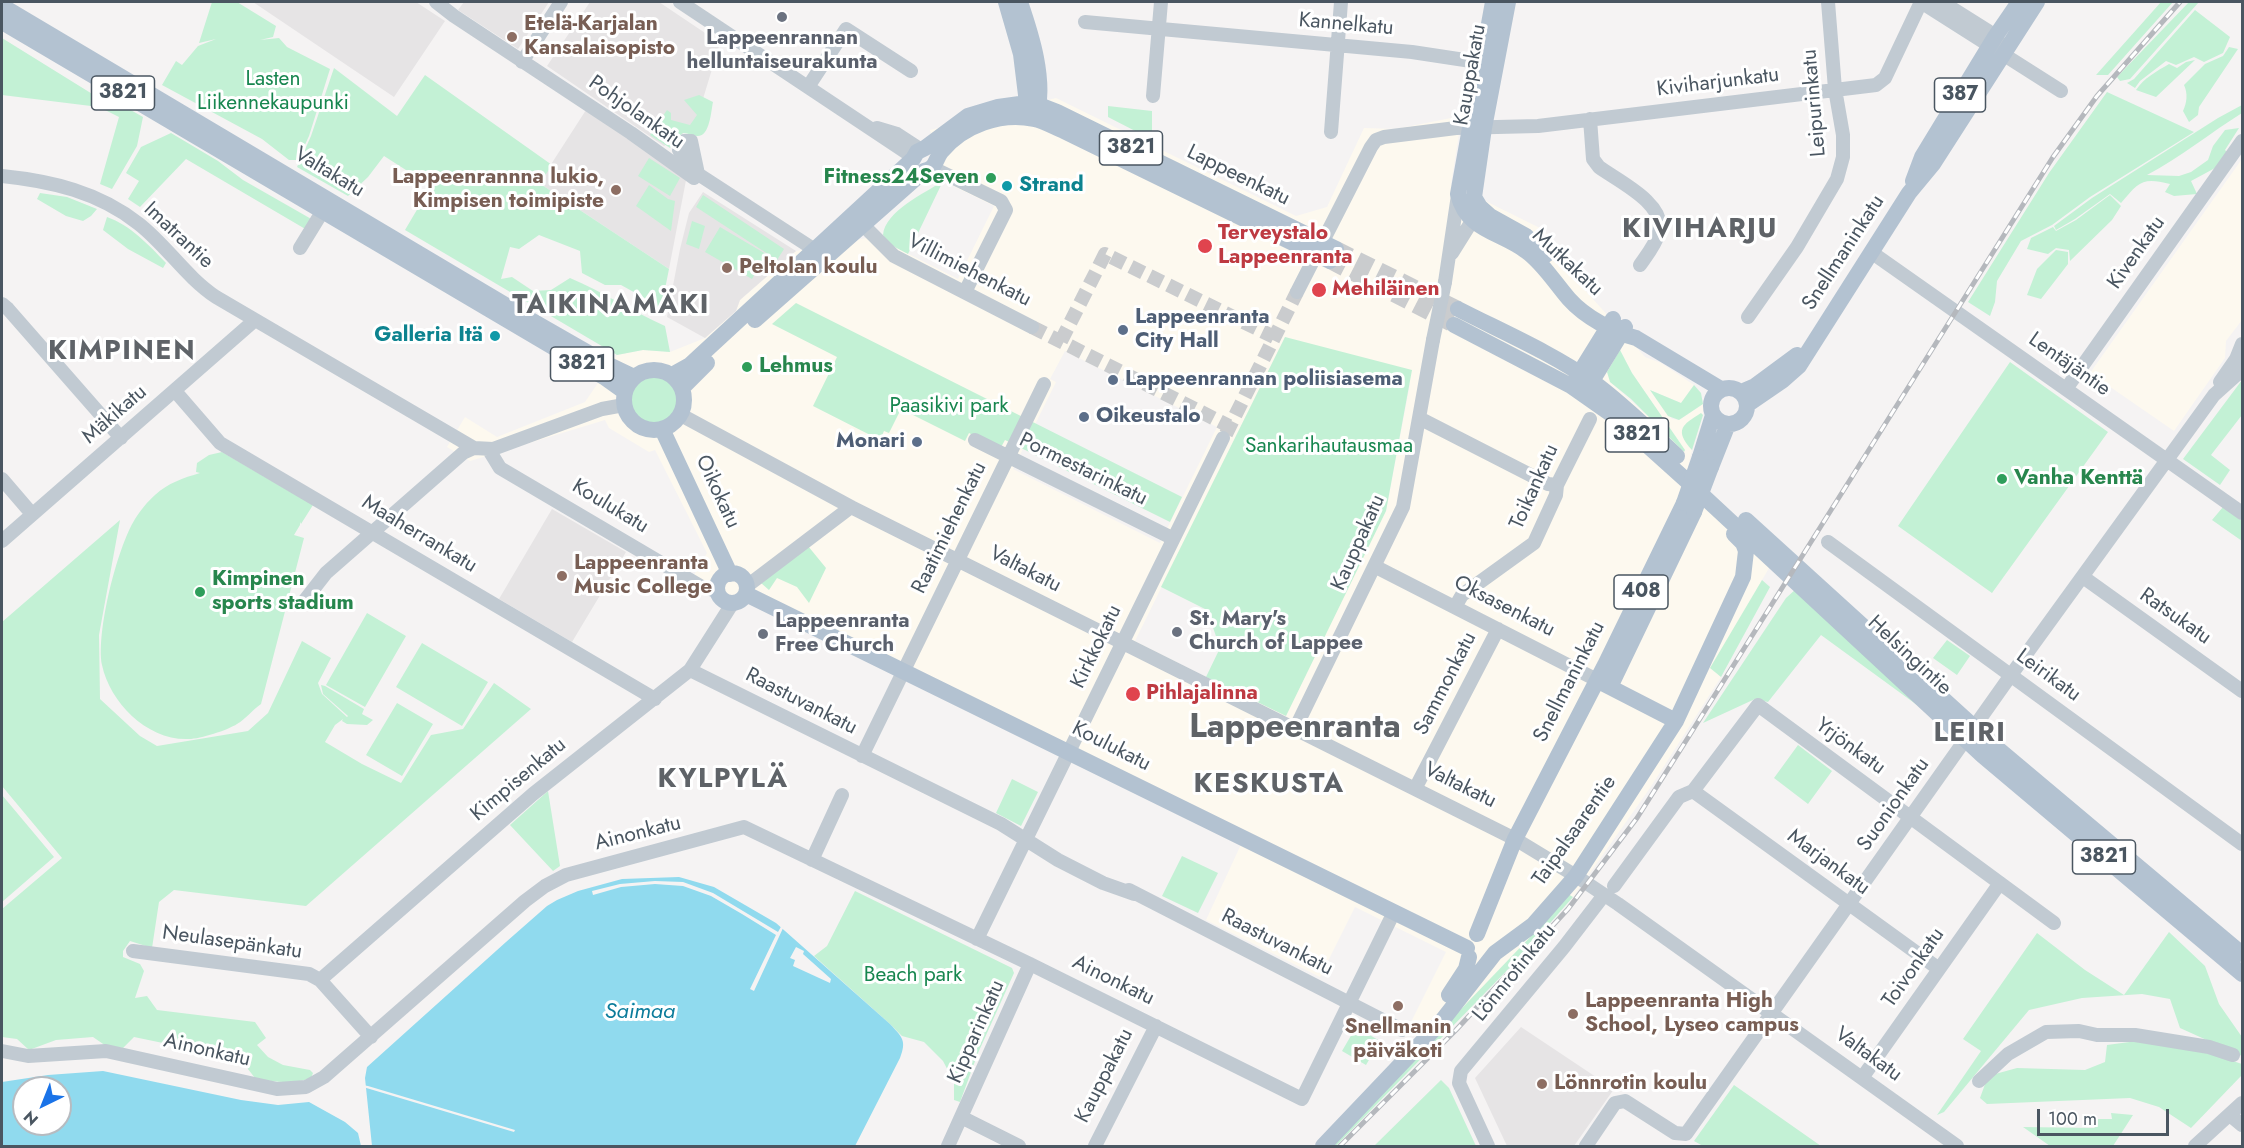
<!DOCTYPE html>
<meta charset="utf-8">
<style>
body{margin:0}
#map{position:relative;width:2244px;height:1148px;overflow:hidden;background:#f5f3f3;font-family:Jost,sans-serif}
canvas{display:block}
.frame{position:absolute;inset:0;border:3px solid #4a5661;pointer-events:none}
.north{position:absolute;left:12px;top:1076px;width:60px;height:60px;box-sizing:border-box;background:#fff;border:2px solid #b7bbc0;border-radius:50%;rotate:223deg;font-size:16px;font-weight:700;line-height:24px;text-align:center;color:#4a5661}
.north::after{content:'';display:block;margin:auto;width:21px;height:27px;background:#1a73e8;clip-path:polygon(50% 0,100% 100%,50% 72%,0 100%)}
.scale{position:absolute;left:2037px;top:1109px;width:132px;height:27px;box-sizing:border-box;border:3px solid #4a5661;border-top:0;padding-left:8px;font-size:18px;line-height:21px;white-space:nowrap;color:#4a5661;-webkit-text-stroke:4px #fff;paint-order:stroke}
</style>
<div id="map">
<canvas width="2244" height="1148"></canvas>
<div class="frame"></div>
<div class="north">N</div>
<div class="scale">100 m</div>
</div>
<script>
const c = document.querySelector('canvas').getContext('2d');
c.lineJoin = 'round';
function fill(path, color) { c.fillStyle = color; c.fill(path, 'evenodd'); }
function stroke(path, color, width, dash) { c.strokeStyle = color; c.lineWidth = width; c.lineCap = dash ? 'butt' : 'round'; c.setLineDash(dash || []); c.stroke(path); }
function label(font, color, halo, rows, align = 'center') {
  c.font = font + ' Jost,sans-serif'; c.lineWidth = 6; c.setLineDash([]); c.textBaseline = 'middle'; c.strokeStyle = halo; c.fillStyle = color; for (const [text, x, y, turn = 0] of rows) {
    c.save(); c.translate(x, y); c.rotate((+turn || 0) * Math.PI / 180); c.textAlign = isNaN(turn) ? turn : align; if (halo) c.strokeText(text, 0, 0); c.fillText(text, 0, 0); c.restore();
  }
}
fill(new Path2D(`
 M1056,98L1296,216L1327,207L1364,128L1396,129L1451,118L1463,109L1451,184L1544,230L1584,289L1645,357L1661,363L1694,385L1681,403L1650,390L1672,419L1679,420L1703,404V415L1700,413L1688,446L1692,450L1687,471L1776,556L1711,668L1721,677L1650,788L1573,897L1568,895L1534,933L1439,1034L1411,1022L1446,952L1355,907L1320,977L1206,920L1244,838L743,599L736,603H728L691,580L707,553L655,450L649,452L609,428L605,420L470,461L447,447L465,417L497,437L585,402L617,355L643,350L670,352L705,338L736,311L740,300L796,251L883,235L889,244L958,279L994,206L943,181L930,130ZM1285,337L1410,384L1386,511L1218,683L1135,641ZM1620,350L1632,373L1684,449L1610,382ZM1065,351L1217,427L1160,543L1013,469L1056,382L1050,379Z
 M2242,159V320L2226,341L2225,358L2174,431L2090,373Z`), '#fdf9ef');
fill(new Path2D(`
 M253,2H416L445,21L394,97Z
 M464,2H549L518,49L458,10Z
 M590,2H659L720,43L695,125L664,146L547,66Z
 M586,110L687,175L669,269L539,183Z
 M703,192L796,251L740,300L736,311L705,338L667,317L680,249L689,213Z
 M552,509L626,552L572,642L499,599Z
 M1521,1027L1614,1089L1574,1146H1507L1475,1078Z`), '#e6e4e5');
fill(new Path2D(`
 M212,2H237L276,26L273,37L260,40L279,38L287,47L330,69L309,136L298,160H289L262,139L162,85L176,61L182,65L198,46L216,39L199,43Z
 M2161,2H2173L2108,75H2096Z
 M2189,2H2199L2130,79L2120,81L2117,77Z
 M2195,10L2230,37L2223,53L2204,62L2194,57L2176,65L2166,61L2140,81L2135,88L2127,83L2134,79Z
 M2,38L102,100H113L143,117L137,146L112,189L100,184L119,117L99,107L2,95Z
 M2229,47L2238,49L2199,107L2198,115L2189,122L2183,111C2187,102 2188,94 2184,85L2205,64L2223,56Z
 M2195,60L2156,97L2136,90C2144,78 2157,71 2169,64L2177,68L2186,62Z
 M334,68L397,116L425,75L552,165L540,183L542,185L669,269L663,299L658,312L649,307L650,301L621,285H605L582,273L580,251L539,235L519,249L510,247L501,279L512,277L533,291L551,290L570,278C603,292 632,311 665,326L670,352L643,350L617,355L405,230L431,186L384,156L368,177L348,196L297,167L311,136Z
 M2107,92L2194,132L2090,197L2052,225L2021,241L1997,281L1995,302L1990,316L1968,302L2049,173Z
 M699,95L713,102C711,111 710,137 697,136C692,136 689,133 683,133L673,141L670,148L650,135L667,110L671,113V120L690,125L697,115L684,100Z
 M2242,105V113C2210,133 2181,157 2147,175L2179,176L2191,172L2208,160L2213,146L2225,130L2239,128L2225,150L2228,153L2217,167L2191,181L2197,194L2174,196L2165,192L2170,184C2142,177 2139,182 2121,203L2110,194L2075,219L2056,230L2054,226L2092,198L2218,118Z
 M1108,106L1152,111V131L1141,134L1108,117Z
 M171,133L218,161L243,180L313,220L307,230L186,159L140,207L128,199L139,181L126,173L141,147Z
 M649,158L680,178L670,196L638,176Z
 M943,181L908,254L889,244L883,235C885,211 925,193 943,181Z
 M649,185L668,199L675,201L671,231L636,206Z
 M40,193L67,197L97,209L91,216L83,221L66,216L37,199Z
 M703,195L784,249L777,260L696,207Z
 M2110,195L2121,206L2112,220L2070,261L2069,250L2056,248L2048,254L2027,249L2031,238L2053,227L2056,231L2076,220Z
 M107,217C130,225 149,245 166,263L163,268L128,249L103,230Z
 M692,221L705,226L699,249L686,244Z
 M720,227L766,254L752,279L705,252Z
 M2056,250L2068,252V264L2041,299L2027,295L2037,269Z
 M796,303L1182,497L1170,522L1005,440L1000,449L969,433L965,441L901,409L889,433L884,431L880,440L813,406L837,357L772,324Z
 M1285,337L1412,370L1386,511L1286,716L1206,677L1220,648L1207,610L1161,587Z
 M1620,350L1632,373L1685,450L1684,452L1631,399L1610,382L1607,372Z
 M2010,362L2108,432L1992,593L1898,526Z
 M649,375C671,377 694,399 672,418C643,442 604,388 649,375Z
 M2242,380V415L2211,455L2230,470L2220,485L2183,459Z
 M1694,385L1701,393L1703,404L1679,420L1668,416L1650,390L1681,403Z
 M1701,413L1703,415L1692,450C1674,430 1682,425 1701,413Z
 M222,452L313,505L301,524L300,522V525L294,535L304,538L261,704C252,710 246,719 237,724C228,730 200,739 189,739C148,741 110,703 102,665C96,632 117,548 135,519C140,511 148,501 155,495C168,483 183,478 200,473L196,472L197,463L209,455Z
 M2223,507L2242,521V541L2212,520Z
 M120,520L99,635L100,699L140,736L157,746L248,731L268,713L302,641L331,658L318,683L322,694L347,717L348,716L323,694L321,685L325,686L364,709L362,714L373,720L367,725L347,724L342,721L343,719L335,725L325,742L362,764L401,783L431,735L463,729L494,683L531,709L306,906L174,890L159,902L152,948L130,941L123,951V957L140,964L144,971L135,998L147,996L157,1010L255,1022L266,1038L257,1045L268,1057L283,1065L310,1070L313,1073L311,1078C291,1085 275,1082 255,1078L240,1059L134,1037L123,1048L106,1046L93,1037L56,1040L29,1050L17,1039L2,1037V909L62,858L2,786V622Z
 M808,546L826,568L809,603L797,587L777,578L769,590L761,583Z
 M1762,580L1770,587L1721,677L1710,668Z
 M1796,589L1932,716L1821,635L1768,702L1755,699L1703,723L1786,598Z
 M367,613L406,636L365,707L326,685Z
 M1947,640L1970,656L1957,675L1933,658Z
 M422,643L488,682L462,726L396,687Z
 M397,703L433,724L402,776L366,755Z
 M1798,745L1832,771L1808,804L1774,778Z
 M1012,779L1038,792L1021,826L996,813Z
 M548,791L560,866L553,871L510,825Z
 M2,795L54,857L2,902Z
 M1182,856L1218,873L1198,913L1162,896Z
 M855,891L1012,968L1014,973L978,1053L960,1102L954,1100V1082L943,1061L924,1042L902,1036L890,1024L814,956L827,946Z
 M1568,894L1573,897L1522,955L1336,1146H1330L1534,933Z
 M2169,932L2205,966L2219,1004L2242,1037V1056L2180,1028L2170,999L2142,994L2082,998L2029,1010L1944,1112L1937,1115L1981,1051L1963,1039L2037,933L2085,970L2124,995Z
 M1356,1027L1380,1041L1366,1065L1342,1051Z
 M2137,1041L2203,1051L2242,1064V1075L2191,1128L2159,1107L2130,1098L1987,1104L1980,1098L1988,1076L2017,1068L2085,1070L2105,1062L2107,1045Z
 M1441,1080L1449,1088L1476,1146H1374Z
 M1734,1085L1821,1146H1703L1694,1141Z
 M2111,1113L2133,1115L2113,1146H2050L2023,1127L2094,1128L2098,1125V1119H2112Z`), '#c3f1d5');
fill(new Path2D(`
 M679,877L714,887L776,923L890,1024C902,1037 907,1040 900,1058L855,1146H372L365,1078L367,1067L506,942L547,906L557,900L578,891L622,879Z
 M103,1071L241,1100L278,1105L309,1102L345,1122L358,1133L361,1146H2V1082L48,1075ZM24,1088H60V1124H24Z`), '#90daee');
fill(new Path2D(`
 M655,881L683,882L713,893L778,932L782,925L784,926L754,991L750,989L776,935L742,914L711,896L683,886L655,884L621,887L593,895L592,891L620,884Z
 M796,947L804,951L803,954L831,979L830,983L793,966L795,960L790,958Z
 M362,1085L368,1086L515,1130L514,1132L363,1087Z`), '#f5f3f3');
stroke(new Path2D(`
 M1032,327L1229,426
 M1061,341L1105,254L1274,337
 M1226,434L1297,292`), '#caccce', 14, [14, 7]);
stroke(new Path2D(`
 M1336,249L1458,309
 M1330,261L1454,325`), '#caccce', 16, [16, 8]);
stroke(new Path2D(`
 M436,2L454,16L631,133L694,178
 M680,2L913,157
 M1921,2L2061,91
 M1942,2L1988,31L2001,44
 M1085,22L1412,52L1491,64
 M522,62L561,2
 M808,87L846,29L911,71
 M1153,96L1161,2
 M1590,119L1593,159L1599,167C1618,181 1667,204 1659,232C1656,244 1647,255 1640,265
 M877,128L897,134L920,149
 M1331,132L1341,2
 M933,168L1001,201L1006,210L965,292
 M698,174L691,141H684L679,150L685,161L698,174L815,250
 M2,176C51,181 99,192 139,224C167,246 186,277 216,297L474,448
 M863,225L894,256L1032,327
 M300,248L327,204
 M1871,252L2242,513
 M1452,253L1472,221L1475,212
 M1445,282L1458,195
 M1297,292L1371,147L1376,140L1384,137L1456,128L1538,126L1876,85L1885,78L1921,2
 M2,304L8,309L121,438
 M1748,317L1797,247L1837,179L1843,157V135L1835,89L1828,2
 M2220,382L2236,359L2242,344
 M2066,389L2242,141
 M175,391L220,443L655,699
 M681,415L851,507L1515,839L1576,876L1618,904L1957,1146
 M1419,418L1548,484L1557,485
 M975,440L1172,538
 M489,450L500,468L702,587L717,591
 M2,479L32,514
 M2,541L255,320
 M1828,542L2242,844
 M1376,567L1597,680
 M2083,577L2242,691
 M747,586L851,507
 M305,600L326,573L463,453L474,448L493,449L602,409L624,405
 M1455,607L1462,595L1534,543L1556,495L1557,485L1590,419
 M690,670L1001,824L1058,860L1103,883L1134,894
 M1295,729L1403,507L1433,340
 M862,756L1044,384
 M1415,789L1498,629
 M1693,791L1939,969
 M812,860L842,795
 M1614,886L1679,797L1693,791L1758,705L2054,923
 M1129,890L1402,1030
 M977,939L1223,438
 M133,951L309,974L320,980L371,1037
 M320,980L533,794L690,670L732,604
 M2,1051L28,1056L106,1051L277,1089L306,1087L324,1077L525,901L545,886L566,875L744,827L1030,964L1302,1099L1394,912
 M1862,1078L2000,883
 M1979,1081L2008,1054L2046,1032L2079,1031L2097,1035H2135L2209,1047L2233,1055
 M2230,1115L2242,1125
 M961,1117L1019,1146
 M948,1146L1030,964
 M1095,1146L1156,1026
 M1488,1146L1459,1083L1461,1071L1564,947L1604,895
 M1586,1146L1615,1103L1625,1101L1675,1133L1686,1134L2011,675L2214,395L2242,370
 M2195,1146L2242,1103`), '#c1cad2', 14);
stroke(new Path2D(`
 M1006,2L1021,54L1027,103L1031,110
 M1020,2C1032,37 1045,78 1037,115
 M1493,2L1458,194C1467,231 1499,231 1526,251C1543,263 1555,283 1569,299C1585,317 1613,332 1636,338L1721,389
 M1508,2L1484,128L1474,197L1480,207L1490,216L1526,236L1546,255
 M2,6L527,318L611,366L634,377
 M2,22L604,377L625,392
 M1913,181L1922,157L1995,37L2019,2
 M1458,309C1503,332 1552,353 1593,382C1623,404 1649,430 1677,456
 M755,320L924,171C936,169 935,160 941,152C963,125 1001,112 1034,119C1044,121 1054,127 1064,131L1330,261
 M1454,325L1571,386L1618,419L1687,481L1983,756L2242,974
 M624 400a30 30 0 1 1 60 0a30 30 0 1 1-60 0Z
 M672,375L690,365L913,159L917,152L925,148L968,116L998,107L1027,103L1039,105L1057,112L1336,249
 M1574,382L1613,319
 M682,388L707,363
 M1711 406a18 18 0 1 1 36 0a18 18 0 1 1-36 0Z
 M1587,389L1625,327
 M1741,392L1755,386L1797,355
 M1747,405L1782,381L1799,366L1909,193L1933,164L2037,2
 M662,429L730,574
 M1700,457L1713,415
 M1711,467L1728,424
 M1746,520L1997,748L2242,954
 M717 588a15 15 0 1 1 30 0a15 15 0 1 1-30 0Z
 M746,594L1467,948
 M1602,683L1676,721
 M1610,687L1694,512
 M1477,934L1515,839L1605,665L1684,503
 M1449,995L1466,969L1469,957
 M1323,1146L1441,1022L1495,953L1533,925L1576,876L1676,721L1743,577L1746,551L1743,543L1734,534`), '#b3c2d1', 16);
const rail = new Path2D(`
 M1340,1146L1456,1030L1568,909L1637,818L1684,744L2053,157L2097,96L2180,2`);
stroke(rail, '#b5b8bd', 5);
stroke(rail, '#fff', 3, [9]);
stroke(new Path2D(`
 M1433,340L1445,282`), '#c1cad2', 14);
stroke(new Path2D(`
 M1684,503L1700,457
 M1694,512L1711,467`), '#b3c2d1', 16);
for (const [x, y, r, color] of [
 [782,17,6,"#6b7280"],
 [512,37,6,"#8d6e63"],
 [991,178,6,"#2e9e5b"],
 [1007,186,6,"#0f9aa8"],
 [616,190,6,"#8d6e63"],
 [1205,246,8,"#e0444e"],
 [727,268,6,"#8d6e63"],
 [1319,290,8,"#e0444e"],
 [1123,330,6,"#5c6f8a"],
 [495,336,6,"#0f9aa8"],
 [747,367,6,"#2e9e5b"],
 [1113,380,6,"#5c6f8a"],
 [1084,417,6,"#5c6f8a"],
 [917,442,6,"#5c6f8a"],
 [2002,479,6,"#2e9e5b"],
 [562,576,6,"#8d6e63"],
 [200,592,6,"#2e9e5b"],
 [1177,632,6,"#6b7280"],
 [763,634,6,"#6b7280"],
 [1133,694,8,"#e0444e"],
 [1398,1006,6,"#8d6e63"],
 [1573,1014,6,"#8d6e63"],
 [1542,1084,6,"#8d6e63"]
]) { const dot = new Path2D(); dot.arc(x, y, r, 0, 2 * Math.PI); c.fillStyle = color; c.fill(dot); stroke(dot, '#fff', 2); }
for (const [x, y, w] of [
 [123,93,63],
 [1960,95,51],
 [1131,148,63],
 [582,364,63],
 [1637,435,63],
 [1641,592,54],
 [2104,857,63]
]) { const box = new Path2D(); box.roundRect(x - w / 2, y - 17, w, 34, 4.5); c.fillStyle = '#fff'; c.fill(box); stroke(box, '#4a5661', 1.5); }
label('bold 20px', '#4a5661', null, [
 ["3821",123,93],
 ["387",1960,95],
 ["3821",1131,148],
 ["3821",582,364],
 ["3821",1637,435],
 ["408",1641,592],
 ["3821",2104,857]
]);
label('bold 21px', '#785e54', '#fff', [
 ["Etelä-Karjalan",524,25],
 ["Kansalaisopisto",524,49],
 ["Lappeenrannna lukio,",604,178,"right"],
 ["Kimpisen toimipiste",604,202,"right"],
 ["Peltolan koulu",739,268],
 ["Lappeenranta",574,564],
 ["Music College",574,588],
 ["Lappeenranta High",1585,1002],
 ["School, Lyseo campus",1585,1026],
 ["Snellmanin",1398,1028,"center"],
 ["päiväkoti",1398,1052,"center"],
 ["Lönnrotin koulu",1554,1084]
], 'left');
label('21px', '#4a5661', '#fff', [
 ["Kannelkatu",1346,25,5],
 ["Kauppakatu",1471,75,-80],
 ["Kiviharjunkatu",1718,83,-7],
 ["Leipurinkatu",1815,103,-95],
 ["Pohjolankatu",636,113,35],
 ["Valtakatu",329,173,31],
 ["Lappeenkatu",1238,176,26],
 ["Imatrantie",178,236,43],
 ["Snellmaninkatu",1844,253,-57],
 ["Kivenkatu",2137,253,-55],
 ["Mutkakatu",1567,263,43],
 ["Villimiehenkatu",969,271,27],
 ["Lentäjäntie",2069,365,35],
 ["Mäkikatu",115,415,-41],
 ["Pormestarinkatu",1083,470,26],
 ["Toikankatu",1535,487,-66],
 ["Oikokatu",717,492,65],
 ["Koulukatu",610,507,31],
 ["Raatimiehenkatu",950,528,-64],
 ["Maaherrankatu",419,535,31],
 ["Kauppakatu",1359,543,-66],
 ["Valtakatu",1025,570,27],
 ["Oksasenkatu",1504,607,27],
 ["Ratsukatu",2175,617,35],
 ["Kirkkokatu",1097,647,-64],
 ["Helsingintie",1909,656,43],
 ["Leirikatu",2048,676,36],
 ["Snellmaninkatu",1570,682,-63],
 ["Sammonkatu",1446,684,-63],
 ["Raastuvankatu",801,702,27],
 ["Koulukatu",1111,747,27],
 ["Yrjönkatu",1850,747,36],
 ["Kimpisenkatu",519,780,-40],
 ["Valtakatu",1460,786,26],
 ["Suonionkatu",1894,805,-55],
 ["Taipalsaarentie",1575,831,-55],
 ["Ainonkatu",638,834,-14],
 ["Marjankatu",1828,863,36],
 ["Neulasepänkatu",232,943,8],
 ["Raastuvankatu",1277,943,27],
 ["Toivonkatu",1914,968,-55],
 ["Lönnrotinkatu",1515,973,-51],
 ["Ainonkatu",1113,981,26],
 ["Kipparinkatu",977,1032,-66],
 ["Ainonkatu",207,1051,13],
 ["Valtakatu",1868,1055,36],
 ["Kauppakatu",1105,1076,-63]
]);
label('bold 21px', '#5b616d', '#fff', [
 ["Lappeenrannan",782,39,"center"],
 ["helluntaiseurakunta",782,63,"center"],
 ["St. Mary's",1189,620],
 ["Church of Lappee",1189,644],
 ["Lappeenranta",775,622],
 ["Free Church",775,646]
], 'left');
label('21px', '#17864f', '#fff', [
 ["Lasten",273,80],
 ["Liikennekaupunki",273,104],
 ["Paasikivi park",949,407],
 ["Sankarihautausmaa",1329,447],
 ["Beach park",913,976]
]);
label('bold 21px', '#27864d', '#fff', [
 ["Fitness24Seven",979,178,"right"],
 ["Lehmus",759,367],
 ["Vanha Kenttä",2014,479],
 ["Kimpinen",212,580],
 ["sports stadium",212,604]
], 'left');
label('bold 21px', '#0d838f', '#fff', [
 ["Strand",1019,186],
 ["Galleria Itä",483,336,"right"]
], 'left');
label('bold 21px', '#be3a42', '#fff', [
 ["Terveystalo",1218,234],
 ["Lappeenranta",1218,258],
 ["Mehiläinen",1332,290],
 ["Pihlajalinna",1146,694]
], 'left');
label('bold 21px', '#4e5e75', '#fff', [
 ["Lappeenranta",1135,318],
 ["City Hall",1135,342],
 ["Lappeenrannan poliisiasema",1125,380],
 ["Oikeustalo",1096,417],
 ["Monari",905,442,"right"]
], 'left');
label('italic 22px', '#0c7c9b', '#fff', [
 ["Saimaa",640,1013]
]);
c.letterSpacing = '1.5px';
label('bold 27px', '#5f6368', '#fff', [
 ["KIVIHARJU",1700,230],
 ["TAIKINAMÄKI",611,306],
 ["KIMPINEN",122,352],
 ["LEIRI",1970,734],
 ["KYLPYLÄ",723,780],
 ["KESKUSTA",1269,785]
]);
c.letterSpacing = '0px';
label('bold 33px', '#5f6368', '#fff', [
 ["Lappeenranta",1295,729]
]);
</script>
